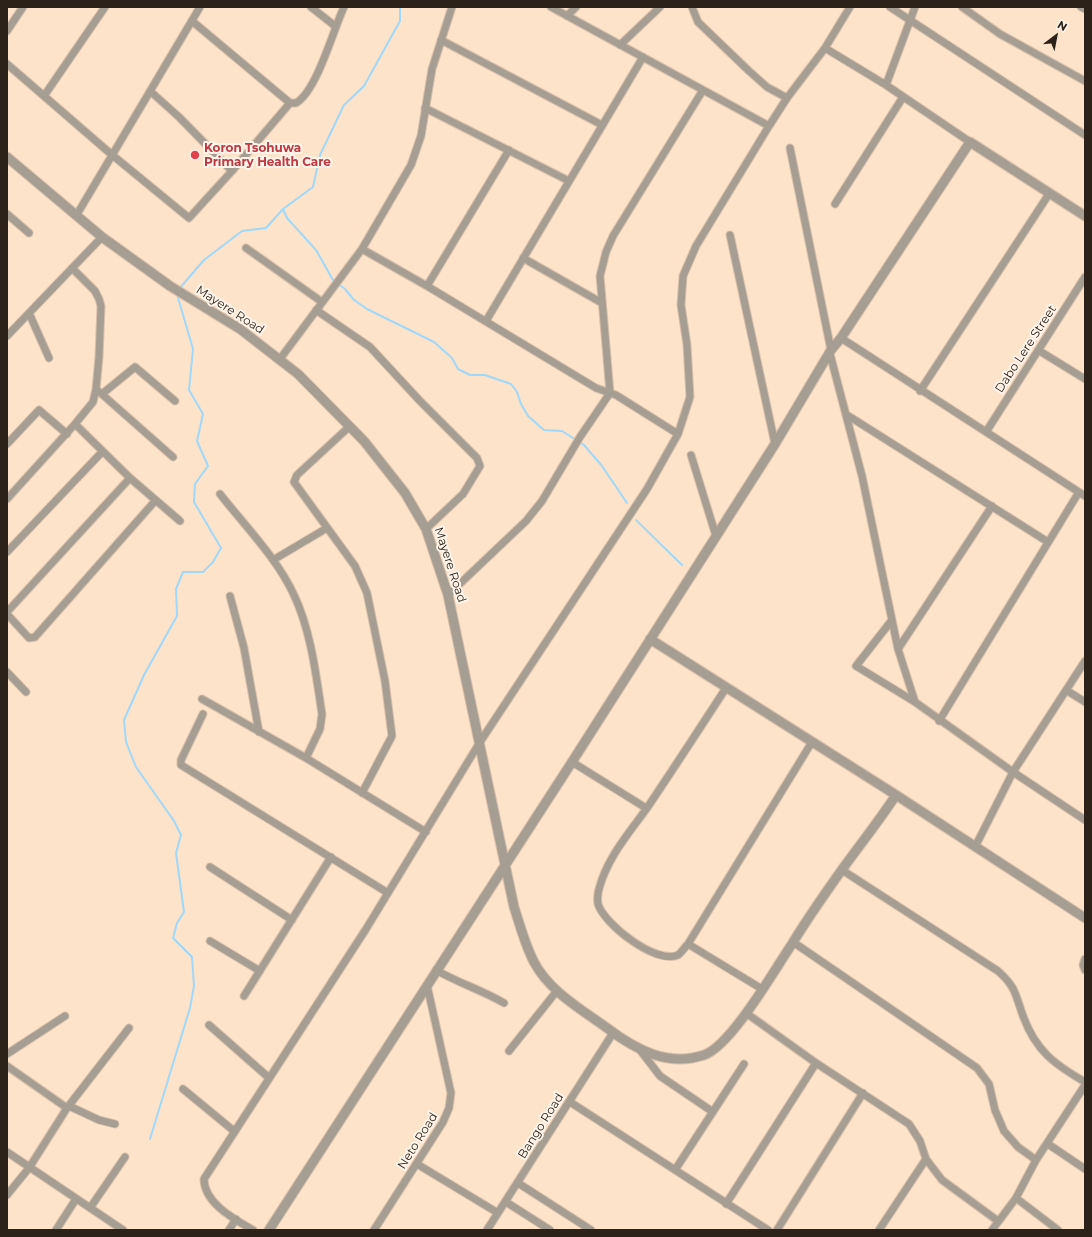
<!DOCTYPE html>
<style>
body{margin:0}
#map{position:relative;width:1092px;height:1237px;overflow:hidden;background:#fee3cb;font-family:Montserrat,sans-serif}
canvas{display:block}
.frame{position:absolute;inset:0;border:8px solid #2c2219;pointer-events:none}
.north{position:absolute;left:1036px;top:16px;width:40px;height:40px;-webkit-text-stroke:3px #fff4ea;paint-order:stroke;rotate:32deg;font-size:11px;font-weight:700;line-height:16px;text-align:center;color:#2c2219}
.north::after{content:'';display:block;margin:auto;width:14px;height:18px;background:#2c2219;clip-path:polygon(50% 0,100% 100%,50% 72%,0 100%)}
</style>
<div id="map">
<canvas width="1092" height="1237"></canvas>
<div class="frame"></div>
<div class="north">N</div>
</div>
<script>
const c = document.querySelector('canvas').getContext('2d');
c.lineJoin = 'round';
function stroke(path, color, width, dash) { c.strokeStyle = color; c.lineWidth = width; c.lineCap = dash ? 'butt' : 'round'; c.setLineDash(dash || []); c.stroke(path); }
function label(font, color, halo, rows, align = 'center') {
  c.font = font + ' Montserrat,sans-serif'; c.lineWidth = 4; c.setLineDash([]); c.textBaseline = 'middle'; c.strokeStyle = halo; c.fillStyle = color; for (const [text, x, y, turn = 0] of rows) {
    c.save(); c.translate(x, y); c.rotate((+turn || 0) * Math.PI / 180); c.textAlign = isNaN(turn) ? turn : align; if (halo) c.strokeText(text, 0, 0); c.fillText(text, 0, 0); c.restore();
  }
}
stroke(new Path2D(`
 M283,209L287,218L316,250L333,280L345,289L354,300L367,309L434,342L452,358L458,369L470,375H485L511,384L517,392L521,404L528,416L544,430L562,431L584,445L602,466L627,503
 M179,289L204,260L242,231L266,228L283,209L313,187L320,155L344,105L364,86L400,21V7
 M636,520L682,565
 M150,1139L190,1008L194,986L192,957L173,938L177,923L184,912L176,853L181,835L174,821L136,767L126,742L124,720L144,675L177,616L176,589L183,572H203L213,562L221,548L194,502L195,484L208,466L197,441L203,414L189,390L193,349L177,294`), '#9fd8f8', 2);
const minor = new Path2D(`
 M311,7L335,26
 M551,7L769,126
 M692,7L698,22L749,71L767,87L787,98
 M890,7L1085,135
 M962,7L1000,34L1085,81
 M1081,7L1085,9
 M567,16L576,7
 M192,21L290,103H296C317,91 333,30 344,7
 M7,31L23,7
 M441,40L602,125
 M620,45L660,7
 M825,48L886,85L970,142
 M7,64L111,154L189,218L232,171L290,103
 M886,85L915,7
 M150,91L179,117L232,171
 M44,96L105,7
 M425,108L569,181
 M790,148L831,350
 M835,204L903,97
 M7,214L29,233
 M76,216L200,7
 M730,235L775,444
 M246,248L322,302
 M362,249L427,286L596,388L616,395L678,434
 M523,258L602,303
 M72,268L95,291L99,299L101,306L99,357L96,389L93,402L75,424L130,478L180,521
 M427,286L509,150
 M316,310L370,347L420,401L477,458L480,466L463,494L426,529
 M29,313L49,358
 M486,321L643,57
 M7,336L102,237
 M841,338L1085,496
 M1038,350L1085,379
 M830,354L862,476L898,649L915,702L1013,772L1085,820
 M280,359L362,249L411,165L421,136L432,69L452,7
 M96,389L173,457
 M920,391L1049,194
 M102,394L135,367L175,401
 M847,415L1048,542
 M350,426L297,475L294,482L355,566L367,593L385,681L392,736L362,793
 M986,432L1085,277
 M7,444L39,410L67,434
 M691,455L716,536
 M220,494C245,526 277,558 294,595C311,631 316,675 322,714L320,729L306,758
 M7,499L75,424
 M7,552L102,452
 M273,560L327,528
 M448,595L526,521L542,501L580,437L610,393L600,276L606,252L613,236L703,90
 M230,596L244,648L259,732
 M7,612L130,478
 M7,614L29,638L35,637L155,501
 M892,620L856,666L915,702
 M898,649L992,506
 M7,672L26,692
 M726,688C700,728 674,768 647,808C629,833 607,858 599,889C598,892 597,900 598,904C604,924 656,965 678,955C681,953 685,947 688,944L812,742
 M1066,690L1085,702
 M202,699L306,758L426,832
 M203,714L181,760V765L388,893
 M939,721L1079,492
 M572,762L646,808
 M975,847L1013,772L1085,661
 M210,867L292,920
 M842,870L998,971C1016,987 1015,994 1023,1016C1036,1051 1054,1064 1085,1082
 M210,941L260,971
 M793,942L977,1068L989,1084L995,1110L1004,1131L1018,1147L1036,1160
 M688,944L762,989
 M1085,959L1083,965L1085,970
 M436,970C458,983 482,990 504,1003
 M244,996L331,857
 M746,1013L816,1063L909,1124L920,1141L926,1159L942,1180L998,1221
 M209,1025L268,1077
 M640,1050L660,1076L713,1112
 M509,1051L556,992
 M7,1054L65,1016
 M7,1066L67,1108
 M183,1089L234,1131
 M570,1102L768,1230
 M69,1106L99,1120L115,1124
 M1048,1144L1085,1169
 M7,1152L123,1230
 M417,1164L498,1213
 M675,1170L744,1064
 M518,1183L591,1230
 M7,1195L29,1168L67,1108L129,1028
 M1016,1198L1058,1230
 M506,1202L550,1230
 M726,1204L816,1063
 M90,1208L125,1157
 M56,1230L76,1199
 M229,1230L236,1219
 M253,1230C234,1219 204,1203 204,1179L366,929L480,742L647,489L678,434L690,397L687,345L681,305L683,276L696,246L769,126L787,98L825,48L850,7
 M374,1230L443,1122L449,1108L451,1093L427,985
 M487,1230L613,1033
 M777,1230L863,1093
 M879,1230L926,1159
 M992,1230L1016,1198L1036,1160L1085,1085`);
const tertiary = new Path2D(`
 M7,157L102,237L170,286L240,329L298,374L364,441L405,493L426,529L448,595L514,907C520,925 525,945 534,962C549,991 581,1009 607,1028C636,1050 668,1067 704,1055C731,1046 775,969 792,944C807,919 824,895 841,871C859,846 879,821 896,795
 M650,639L896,795L1085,918
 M269,1230L572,762L775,444L831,350L841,338L970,142L1085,216`);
stroke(minor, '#d8c0ab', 9);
stroke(tertiary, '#d8c0ab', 11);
stroke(minor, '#a69e92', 7);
stroke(tertiary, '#a69e92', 9);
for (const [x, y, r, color] of [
 [195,155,5,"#e0444e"]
]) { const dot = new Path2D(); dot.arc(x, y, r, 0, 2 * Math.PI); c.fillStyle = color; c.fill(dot); stroke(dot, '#fff4ea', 1.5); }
label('bold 12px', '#be3a42', '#fff4ea', [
 ["Koron Tsohuwa",204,148],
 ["Primary Health Care",204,162]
], 'left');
label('12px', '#2c2219', '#fff4ea', [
 ["Mayere Road",230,310,33],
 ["Dabo Lere Street",1026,349,-57],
 ["Mayere Road",450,565,72],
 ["Bango Road",541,1126,-58],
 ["Neto Road",418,1141,-58]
]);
</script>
